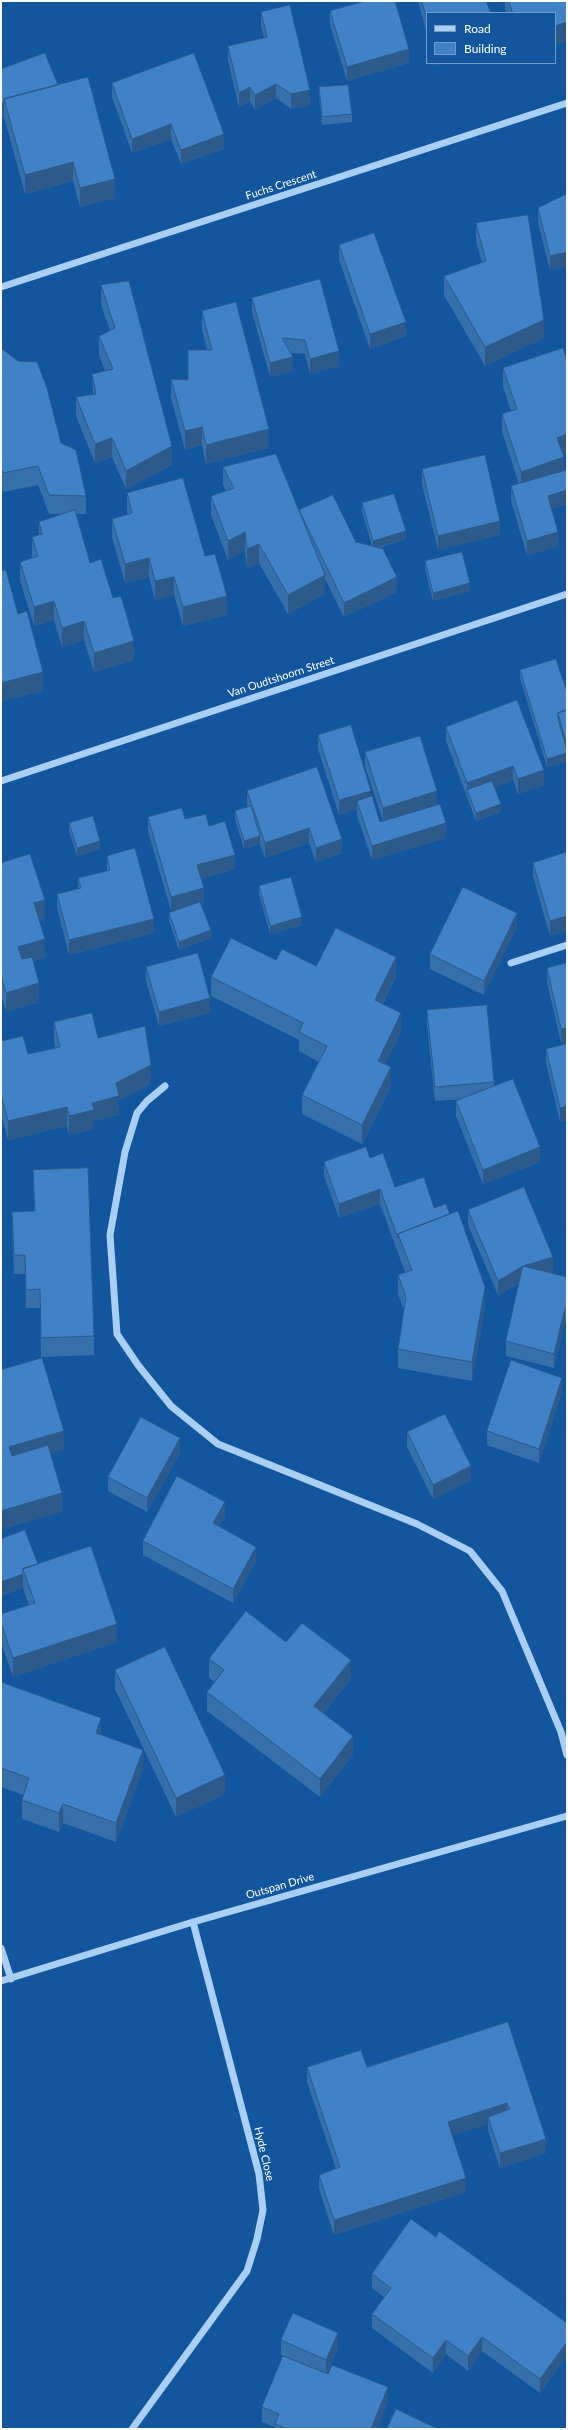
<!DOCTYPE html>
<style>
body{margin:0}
#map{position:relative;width:568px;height:2430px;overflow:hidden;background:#12569e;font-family:Lato,sans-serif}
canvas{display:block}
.frame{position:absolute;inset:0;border:2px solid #fff;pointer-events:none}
.legend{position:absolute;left:426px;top:12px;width:130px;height:52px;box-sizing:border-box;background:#12569e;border:1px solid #719ac5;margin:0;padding:5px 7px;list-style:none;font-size:12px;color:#fff}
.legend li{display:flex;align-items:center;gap:8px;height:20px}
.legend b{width:20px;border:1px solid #719ac5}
</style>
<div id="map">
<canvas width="568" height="2430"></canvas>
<div class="frame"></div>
<ul class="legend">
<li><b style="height:5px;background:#a9cff4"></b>Road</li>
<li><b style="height:11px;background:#3f82c6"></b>Building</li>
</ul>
</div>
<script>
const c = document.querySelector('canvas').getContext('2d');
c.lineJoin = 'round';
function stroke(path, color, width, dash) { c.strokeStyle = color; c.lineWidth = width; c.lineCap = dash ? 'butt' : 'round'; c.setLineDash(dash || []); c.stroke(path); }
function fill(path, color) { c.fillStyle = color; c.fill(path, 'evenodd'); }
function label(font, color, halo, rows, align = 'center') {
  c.font = font + ' Lato,sans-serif'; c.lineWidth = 3; c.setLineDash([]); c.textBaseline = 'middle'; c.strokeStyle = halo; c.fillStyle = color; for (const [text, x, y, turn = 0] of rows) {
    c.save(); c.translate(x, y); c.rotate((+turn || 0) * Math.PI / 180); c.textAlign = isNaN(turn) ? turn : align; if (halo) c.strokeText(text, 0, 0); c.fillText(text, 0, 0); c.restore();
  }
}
stroke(new Path2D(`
 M1,287L567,103
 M1,781L567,594
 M511,963L567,945
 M165,1086L147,1101L137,1113L125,1152L110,1235L117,1334L138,1365L171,1406L218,1444L417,1524L470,1551L502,1591L561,1732L567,1755
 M1,1948L11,1979
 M1,1981L193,1922L567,1816
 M132,2429L247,2271L257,2239L263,2210L259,2174L193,1922`), '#a9cff4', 7);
fill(new Path2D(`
 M418,1H486L427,13V34Z
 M505,1H566L567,3V41L555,45V13H507L505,9Z
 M330,11L409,63L347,81L330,25Z
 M261,12L310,105L291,109L276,98L255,110L250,101L239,107L228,61V46L264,38L261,26Z
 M1,69L58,85L115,198L80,207L73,181L25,194L4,117L2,118L1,114Z
 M112,83L224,149L181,164L171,139L132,153L112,97Z
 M319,87L352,114V122L322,125L319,95Z
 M567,194V266L550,270L538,223V208Z
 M476,223L544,338L485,366L444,295V276L482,263L476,241Z
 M339,245L406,336L370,349L339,260Z
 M101,285L172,465L126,489L112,457L95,463L76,416V397L93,394L92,374L105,371L99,355V336L110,331L101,304Z
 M252,298L339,366L310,374L305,354L291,353L293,371L270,377L252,312Z
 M202,311L269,448L206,464L202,445L185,450L171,398V379L188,380L207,350L202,330Z
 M1,348L61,443L86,496V514H76L90,563L113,598L134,660L94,672L84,640L62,647L54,620L34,626L20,580V562L32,558V537L39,535V522L62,514H49L38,485L3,492L1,487Z
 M503,368L563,454L567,504L551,509L558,546L527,556L511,501V486L519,484L502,432V414L511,411L503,387Z
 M223,467L299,511L356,542L372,546L362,511V503L406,539L379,548L397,592L344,617L325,579V594L288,614L259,563L247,568L245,551L228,560L211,515V496L226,491L223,485Z
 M422,469L500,535L438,550L422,484Z
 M127,493L205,556L227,615L183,626L174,595L155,600L149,577L125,583L112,537V519L127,514Z
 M425,561L470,591L433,601L425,569Z
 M520,670L567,692V761L547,767L520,678Z
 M446,727L544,785L518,794L513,780L495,787L501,812L476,821L446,741Z
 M318,735L371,796L380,822L383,821L365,766V752L437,805L446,838L372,860L357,815V809L339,815L318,749Z
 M317,767L342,853L316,862L309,843L265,858L260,844L244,849L235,819V811L248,808L247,805V791Z
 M148,817L185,819L209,826L235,869L201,879L204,902L201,903L211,938L179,950L169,921V913L183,908L171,911L148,831Z
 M69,823L100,849L77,856L69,831Z
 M567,852V931L550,936L533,877V863Z
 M107,856L154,933L69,955L57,908V894L78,889V878L107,871Z
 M1,863L45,918L39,920L45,958L33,961L39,1002L6,1012L1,995Z
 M259,886L302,925L270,934L259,894Z
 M517,927L484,995L430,969V954Z
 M276,960L316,966L396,976L383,1004L401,1032L385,1064L391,1086L362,1144L302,1114V1095L319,1062L299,1051V1040L211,996V977Z
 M567,963V1042L561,1043L547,982V968Z
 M146,967L210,1013L159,1026L146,981Z
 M427,1010L494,1082V1087L540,1162L483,1184L456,1116V1101L463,1099L435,1101L427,1025Z
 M54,1022L98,1038L151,1084L119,1100V1115L94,1121V1129L69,1135L67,1126L8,1140L1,1114V1041L28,1054L55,1048L54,1041Z
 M567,1044V1120L560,1122L546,1063V1049Z
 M370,1158L395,1187L434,1208L485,1306L472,1381L398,1368V1349L404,1310L398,1294V1275L405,1272L380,1204L339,1218L324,1176V1162Z
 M33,1170L94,1336V1355L41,1357L40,1308H26L25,1274H14L12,1230V1212L34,1211Z
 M468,1210L553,1272L550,1273L567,1277V1322H565L554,1368L506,1356V1341L519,1283L498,1295L468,1225Z
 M562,1392L539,1463L487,1445V1431Z
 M407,1432L471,1480L433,1499L407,1447Z
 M180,1453L147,1512L108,1491V1477Z
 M225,1516L219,1527L256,1561L233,1603L143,1555V1541Z
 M1,1539L38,1564L117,1642L13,1677L1,1642V1607L3,1614L29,1605L23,1588L1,1596Z
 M286,1642L351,1679L324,1713L353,1755L320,1797L207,1711V1692L214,1682L209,1677V1659Z
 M115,1670L225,1794L176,1817L115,1689Z
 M1,1682L101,1734L143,1769L116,1842L63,1823L59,1832L22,1819V1800L24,1795L1,1787Z
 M508,2022L546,2153L500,2168L488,2131V2124L452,2135L466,2192L334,2235L319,2189V2175L336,2169L307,2082V2067H367Z
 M436,2237L567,2323V2356L540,2393L482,2351L468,2371L446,2354L433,2373L372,2328V2314L384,2297L372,2288V2274Z
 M281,2340L338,2347L327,2373L388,2402L377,2429H275V2427L262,2422V2407L297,2362L281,2355Z`), '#3670aa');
fill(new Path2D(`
 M567,22V41L555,45V26Z
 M409,49V63L347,81V67Z
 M435,63H446L435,66Z
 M276,84V98L255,110V95Z
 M250,87V101L239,107V93Z
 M310,90V105L291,109V94Z
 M2,103H4V117L2,118Z
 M171,124V139L132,153V139Z
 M224,134V149L181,164V150Z
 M73,162V181L25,194V175Z
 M115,179V198L80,207V188Z
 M567,252V266L550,270V256Z
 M544,320V338L485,366V347Z
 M406,322V336L370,349V334Z
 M339,351V366L310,374V359Z
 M293,357V371L270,377V363Z
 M202,427V445L185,450V431Z
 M269,429V448L206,464V445Z
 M567,434V453L557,456V438Z
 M112,438V457L95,463V444Z
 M172,446V465L126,489V471Z
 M564,457V476L521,490V472Z
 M567,490V504L548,510V496Z
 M500,521V535L438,550V536Z
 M406,531V539L373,549V541Z
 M245,532V551L228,560V541Z
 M558,532V546L527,556V541Z
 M259,544V563L247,568V549Z
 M149,558V577L125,583V564Z
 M325,575V594L288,614V595Z
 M174,577V595L155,600V581Z
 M397,577V592L344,617V603Z
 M470,583V591L433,601V593Z
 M227,596V615L183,626V607Z
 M54,601V620L34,626V607Z
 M84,621V640L62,647V628Z
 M134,641V660L94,672V653Z
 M43,672V691L1,702V683Z
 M567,753V761L547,767V759Z
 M513,766V780L470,797L467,790V783Z
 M544,770V785L518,794V779Z
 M371,791V805L357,801V809L339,815V800Z
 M437,791V806L383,822V808Z
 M501,804V812L476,821V813Z
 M446,823V838L372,860V846Z
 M309,828V843L265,858V843Z
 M260,836V844L244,849V841Z
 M342,839V853L316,862V848Z
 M100,841V849L77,856V848Z
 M235,855V869L197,880V865Z
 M204,888V902L171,911V897Z
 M45,900V918L34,922V903Z
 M517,913V927L484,995V981Z
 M567,916V931L550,936V921Z
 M302,917V925L270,934V926Z
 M154,919V933L69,955V940Z
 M211,930V938L179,950V942Z
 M45,939V958L18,966V947Z
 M396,957V976L375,1019V1000Z
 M39,983V1002L6,1012V993Z
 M210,998V1013L159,1026V1012Z
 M401,1013V1032L378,1079V1061Z
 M567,1028V1042L561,1043V1029Z
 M151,1065V1084L119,1100V1115L94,1121V1129L69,1135V1116L92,1103L116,1083Z
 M391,1067V1086L362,1144V1125Z
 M567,1106V1120L560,1122V1108Z
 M67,1107V1126L8,1140V1121Z
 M540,1147V1162L483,1184V1170Z
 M380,1189V1204L339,1218V1204Z
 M553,1257V1272L523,1280L498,1295V1281L523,1266Z
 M485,1287V1306L472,1381V1362Z
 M565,1308V1322L554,1368V1354Z
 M562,1378V1392L539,1463V1449Z
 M64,1431V1450L9,1466V1447Z
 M180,1438V1453L147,1512V1498Z
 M471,1466V1480L433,1499V1485Z
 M62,1493V1512L1,1530V1511Z
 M225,1502V1516L213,1538V1523Z
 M256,1547V1561L233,1603V1589Z
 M23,1574V1588L1,1596V1582Z
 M117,1624V1642L13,1677V1658Z
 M351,1660V1679L314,1725V1706Z
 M101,1718V1737L96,1733Z
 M353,1736V1755L320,1797V1779Z
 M143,1750V1769L116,1842V1823Z
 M225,1775V1794L176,1817V1798Z
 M63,1804V1823L59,1832V1813Z
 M507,2103V2117H488V2124L448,2137V2122Z
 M546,2139V2153L500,2168V2153Z
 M466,2178V2192L334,2235V2220Z
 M338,2333V2347L326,2374V2360Z
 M482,2337V2351L468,2371V2356Z
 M446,2340V2354L433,2373V2358Z
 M567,2342V2356L540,2393V2379Z
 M388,2387V2402L377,2429H371Z`), '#2c5b8b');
const building = new Path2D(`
 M365,1H395L409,49L347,67L330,11Z
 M422,1H486L491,13H427V20Z
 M509,1H566L567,3V22L555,26V13H513Z
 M290,5L310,90L291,94L276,84L255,95L250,87L239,93L228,46L267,37L261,12Z
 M45,53L58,85L4,99V103H2L1,99V69Z
 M194,53L224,134L181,150L171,124L132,139L112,83Z
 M88,77L115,179L80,188L73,162L25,175L4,99Z
 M348,85L352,114L322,117L319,87Z
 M567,194V252L550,256L538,208Z
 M528,215L544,320L485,347L444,276L486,261L476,223Z
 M374,233L406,322L370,334L339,245Z
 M320,279L339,351L310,359L305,340L282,338L293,357L270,363L252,298Z
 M129,281L172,446L126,471L112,438L95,444L76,397L96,394L92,374L113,369L99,336L115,328L101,285Z
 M236,302L269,429L206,445L202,427L185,431L171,379L188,380V350H212L202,311Z
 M1,348L18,361L37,362L47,388L61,443L76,450L86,496L49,495L38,466L3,473L1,468Z
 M563,348L567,360V434L557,438L564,457L521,472L502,414L517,409L503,368Z
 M276,454L325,575L288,595L259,544L247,549L245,532L228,541L211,496L234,488L223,467Z
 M485,455L500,521L438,536L422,469Z
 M567,470V490L548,496L558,532L527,541L511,486Z
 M183,478L205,556L215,554L227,596L183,607L174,577L155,581L149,558L125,564L112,519L132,513L127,493Z
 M394,494L406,531L373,541L362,503Z
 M333,495L356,542L383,549L397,577L344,603L299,510Z
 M75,510L90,563L101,559L113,598L121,596L134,641L94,653L84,621L62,628L54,601L34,607L20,562L38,556L32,537L42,534L39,522Z
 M462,552L470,583L433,593L425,561Z
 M6,570L18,614L27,611L43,672L1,683V571Z
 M556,659L567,692V710L558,713V719L567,750V753L547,759L520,670Z
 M517,700L544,770L518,779L513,766L467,783L446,727Z
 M567,710V746L558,713Z
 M351,725L371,791L339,800L318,735Z
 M420,736L437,791L383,808L365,752Z
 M317,767L342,839L316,848L309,828L265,843L247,791Z
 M492,781L501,804L476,813L467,790Z
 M372,796L380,822L440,804L446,823L372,846L357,801Z
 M251,806L260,836L244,841L235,811Z
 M182,808L185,819L206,814L209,826L225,821L235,855L197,865L204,888L171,897L148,817Z
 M93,816L100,841L77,848L69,823Z
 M135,848L154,919L69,940L57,894L81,888L78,878L110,870L107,856Z
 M567,852V916L550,921L533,863Z
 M30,854L45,900L34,903L45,939L18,947L22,959L32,957L39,983L6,993L1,976V863Z
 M291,877L302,917L270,926L259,886Z
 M463,887L517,913L484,981L430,954Z
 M200,902L211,930L179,942L169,913Z
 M336,928L396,957L375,1000L401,1013L378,1061L391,1067L362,1125L302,1095L327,1046L299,1032L303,1023L211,977L231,938L276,960L282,949L316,966Z
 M198,953L210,998L159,1012L146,967Z
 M567,963V1028L561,1029L547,968Z
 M487,1005L494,1082L435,1087L427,1010Z
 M92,1013L98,1038L145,1026L151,1065L116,1083L119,1096L92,1103L94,1110L69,1116L67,1107L8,1121L1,1095V1041L23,1036L28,1054L60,1047L54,1022Z
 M567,1044V1106L560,1108L546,1049Z
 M513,1079L540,1147L483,1170L456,1101Z
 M366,1147L370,1158L383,1153L395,1187L424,1177L434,1208L446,1204L450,1214L398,1234V1238L380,1189L339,1204L324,1162Z
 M88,1168L94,1336L41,1338L40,1289L26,1290L25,1255H14L12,1212L35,1211L33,1170Z
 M524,1187L553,1257L523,1266L498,1281L468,1210Z
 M458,1211L485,1287L472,1362L398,1349L406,1297L398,1275L412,1270L398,1234Z
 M523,1266L567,1277V1308H565L554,1354L506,1341Z
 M42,1358L64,1431L9,1447L12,1456L48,1445L62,1493L1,1511V1370Z
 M511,1360L562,1378L539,1449L487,1431Z
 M445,1414L471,1466L433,1485L407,1432Z
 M141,1417L180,1438L147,1498L108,1477Z
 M177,1476L225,1502L213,1523L256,1547L233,1589L143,1541Z
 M25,1530L38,1564L23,1569V1574L1,1582V1539Z
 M91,1546L117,1624L13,1658L1,1623V1614L35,1603L23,1569Z
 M246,1611L286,1642L302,1623L351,1660L314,1706L353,1736L320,1779L207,1692L224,1670L209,1659Z
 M165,1647L225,1775L176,1798L115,1670Z
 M1,1682L101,1718L96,1733L143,1750L116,1823L63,1804L59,1813L22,1800L29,1778L1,1768Z
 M508,2022L546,2139L500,2153L488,2117L510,2109L507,2103L448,2122L466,2178L334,2220L319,2175L340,2167L307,2067L361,2050L367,2067Z
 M411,2219L436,2237L439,2231L567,2323V2342L540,2379L482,2337L468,2356L446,2340L433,2358L372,2314L391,2288L372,2274Z
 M293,2313L338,2333L326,2360L281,2340Z
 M283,2356L328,2374L332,2365L388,2387L371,2429H288L275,2424L279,2414L262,2407Z
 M396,2409L438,2429H387Z`);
fill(building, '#3f82c6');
stroke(building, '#2c5b8b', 1);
label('11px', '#fff', '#12569e', [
 ["Fuchs Crescent",281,185,-18],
 ["Van Oudtshoorn Street",281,677,-18],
 ["Outspan Drive",280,1886,-16],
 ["Hyde Close",264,2154,77]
]);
</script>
